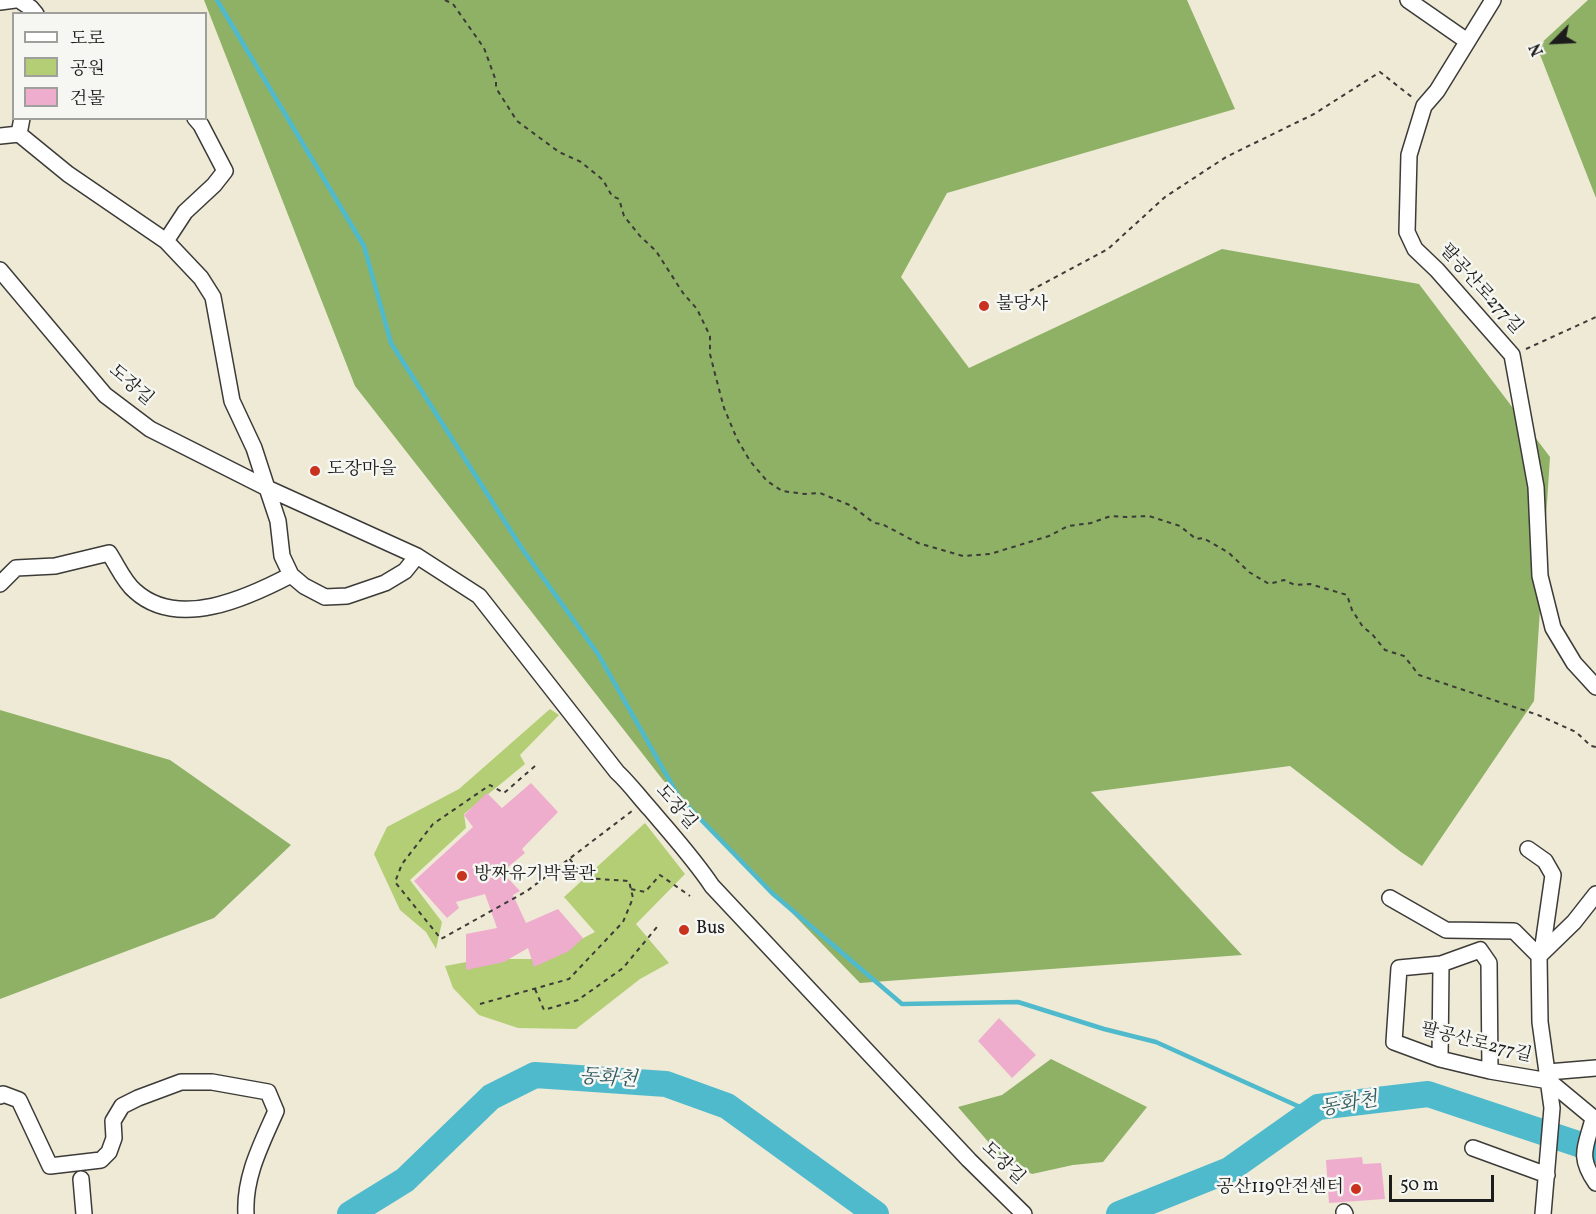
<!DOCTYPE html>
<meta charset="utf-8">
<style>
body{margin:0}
#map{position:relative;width:1596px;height:1214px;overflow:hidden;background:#eeead5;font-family:Vollkorn,"Noto Serif KR",serif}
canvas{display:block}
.legend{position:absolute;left:12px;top:12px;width:195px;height:108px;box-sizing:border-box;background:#f6f6f2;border:2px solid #9f9f9c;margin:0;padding:8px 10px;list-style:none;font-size:18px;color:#1c1c1c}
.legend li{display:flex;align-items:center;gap:12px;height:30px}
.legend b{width:30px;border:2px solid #9f9f9c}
.north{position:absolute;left:1524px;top:12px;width:60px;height:60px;-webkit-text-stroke:4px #f6f6f2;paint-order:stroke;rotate:246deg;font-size:16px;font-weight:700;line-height:24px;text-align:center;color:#1c1c1c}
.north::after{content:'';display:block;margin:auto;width:21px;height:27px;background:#1c1c1c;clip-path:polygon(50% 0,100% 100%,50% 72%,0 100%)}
.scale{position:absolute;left:1389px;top:1175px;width:105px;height:27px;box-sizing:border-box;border:3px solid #1c1c1c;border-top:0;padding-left:8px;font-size:18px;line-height:21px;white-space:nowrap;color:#1c1c1c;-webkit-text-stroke:4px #f6f6f2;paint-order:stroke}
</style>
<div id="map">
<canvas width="1596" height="1214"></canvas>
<ul class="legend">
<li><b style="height:8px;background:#fff"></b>도로</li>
<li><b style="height:16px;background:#b3ce74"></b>공원</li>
<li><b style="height:16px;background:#efadce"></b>건물</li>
</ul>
<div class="north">N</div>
<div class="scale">50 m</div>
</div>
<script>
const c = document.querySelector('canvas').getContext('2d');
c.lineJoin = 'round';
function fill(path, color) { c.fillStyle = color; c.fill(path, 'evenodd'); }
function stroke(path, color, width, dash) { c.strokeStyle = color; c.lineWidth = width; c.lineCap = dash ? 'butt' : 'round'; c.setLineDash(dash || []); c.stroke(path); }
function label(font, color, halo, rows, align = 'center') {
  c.font = font + ' Vollkorn,"Noto Serif KR",serif'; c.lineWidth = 5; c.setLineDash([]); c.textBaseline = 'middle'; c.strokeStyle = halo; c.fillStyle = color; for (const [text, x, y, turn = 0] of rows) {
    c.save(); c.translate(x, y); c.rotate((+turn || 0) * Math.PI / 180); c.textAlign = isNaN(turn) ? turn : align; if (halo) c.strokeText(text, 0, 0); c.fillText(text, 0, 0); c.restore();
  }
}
fill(new Path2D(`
 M550,709L559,715L520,755L525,764L464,814L466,828L410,880L442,922L436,949L426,932L400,910L374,854L387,827L459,789Z
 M645,823L685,874L636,924L669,963L640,979L576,1029L518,1028L479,1015L453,988L445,966L483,959H538L564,948L595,932L564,897Z`), '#b3ce74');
fill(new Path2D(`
 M204,0H1187L1235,109L947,193L901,277L969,368L1222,249L1419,284L1550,457L1534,701L1422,866L1401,852L1290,766L1091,792L1242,955L860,983L663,780L355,386Z
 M1588,0H1596V198L1537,47Z
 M0,710L170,760L291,845L214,918L0,999Z
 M1051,1059L1147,1107L1103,1162L1073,1165L1032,1174L1004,1160L958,1107L1002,1095Z`), '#8eb166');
stroke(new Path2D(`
 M217,0L364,246L391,343L523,550L598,654L679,797L772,893L902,1004L1018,1002L1104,1029L1156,1042L1311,1112`), '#50bacd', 4.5);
stroke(new Path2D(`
 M350,1214L405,1180L491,1097L535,1075L666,1084L727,1106L876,1214
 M1119,1214L1229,1170L1318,1107L1428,1094L1596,1150`), '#50bacd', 26);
fill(new Path2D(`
 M531,783L558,812L522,849L525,853L502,872L520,891L513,895L526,923L558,909L583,938L569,951L534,967L528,948L504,962L466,970V934L497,928L485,894L456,902L459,908L447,918L414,881L473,827L464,815L487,793L502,808Z
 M999,1018L1036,1055L1012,1078L978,1041Z
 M1362,1157L1363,1164L1381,1163L1385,1199L1329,1203L1326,1160Z`), '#efadce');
const minor = new Path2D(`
 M19,0L31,8L36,14
 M1408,0L1467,41
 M1493,0L1437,91L1424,106L1409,155L1407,232L1415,249L1437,270L1512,355L1536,487L1540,576L1553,628L1574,663L1596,687
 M0,2L15,0
 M22,118L19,134L68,174L166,241L201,278L213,297L232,401L254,448L267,488L278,521L282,556L291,575L304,586L325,597L347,596L385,583L405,571L417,556
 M0,136L19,134
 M166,241L185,212L214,185L225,171L201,125L195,118
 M0,270L105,395L150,429L267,488L417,556L479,596L617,772C630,784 639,797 651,810C672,835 694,859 712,886L969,1160L1024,1214
 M0,584L16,568L55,566L109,553C117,565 124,582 135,591C178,630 247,598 291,575
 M1528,849L1545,861L1553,875L1542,952
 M1390,898L1446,930L1514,931L1539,956
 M1440,1059L1441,964
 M1490,1071L1489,963L1480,950L1441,964L1399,968L1394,1042L1440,1059L1490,1071L1549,1081L1596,1120
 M1548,1072L1596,1068
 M0,1096L3,1094L19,1100L50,1166L101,1160L109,1152L114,1138L113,1121L122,1106L138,1098L181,1082H212L268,1092L276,1111C261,1145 244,1177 246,1214
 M1593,1119C1586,1147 1577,1156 1596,1183
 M1473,1148L1547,1175
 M81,1179L84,1214
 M1344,1212L1345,1214
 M1543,1214L1552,1108L1540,1022L1539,956L1574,922L1596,894`);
stroke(minor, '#3c3b38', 18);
stroke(new Path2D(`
 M445,0L453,4L484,48L496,81V88L517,121L559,152L581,162L603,180L612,196L619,199L624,216L640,236L656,251L683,293L697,309L710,336V354L715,374L724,408L737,439L750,461L767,481L782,491L805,494L820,493L852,506L874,523L882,524L918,543L963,556L990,554L1049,536L1068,526L1091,523L1111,516L1125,517L1149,516L1180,526L1196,539L1203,538L1229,553L1249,572L1269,584L1284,580L1295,585L1310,584L1347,595L1352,610L1363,627L1372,634L1385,650L1404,656L1419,675L1538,715L1576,732L1591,746L1596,747
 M1022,295L1108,249L1165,197L1226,157L1314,114L1380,72L1413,98
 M1526,349L1596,317
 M535,766L504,793L490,785L433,824L402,864L395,882L441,939L527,891L632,811
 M631,889L645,892L660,875L690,896
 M535,989L544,1010L578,1000L623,968L657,927
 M480,1004L569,979L623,922L633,898L629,881L584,878L569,858`), '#3c3b38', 2, [4.5, 4.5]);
stroke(minor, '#fff', 15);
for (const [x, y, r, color] of [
 [984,306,6,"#c8321e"],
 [315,471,6,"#c8321e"],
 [462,876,6,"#c8321e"],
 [684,930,6,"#c8321e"],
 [1356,1189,6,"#c8321e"]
]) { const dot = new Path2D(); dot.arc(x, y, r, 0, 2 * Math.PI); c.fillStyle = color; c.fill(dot); stroke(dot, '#f6f6f2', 2); }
label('18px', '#1c1c1c', '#f6f6f2', [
 ["팔공산로277길",1480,290,48],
 ["도장길",130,386,41],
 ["도장길",675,808,49],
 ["팔공산로277길",1476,1044,14],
 ["도장길",1002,1164,44]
]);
label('18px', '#1c1c1c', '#f6f6f2', [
 ["불당사",996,306],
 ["도장마을",327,471],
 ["방짜유기박물관",474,876],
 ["Bus",696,930],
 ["공산119안전센터",1344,1189,"right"]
], 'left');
label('italic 20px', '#315b63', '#f6f6f2', [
 ["동화천",608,1080,4],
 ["동화천",1349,1106,-10]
]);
</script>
